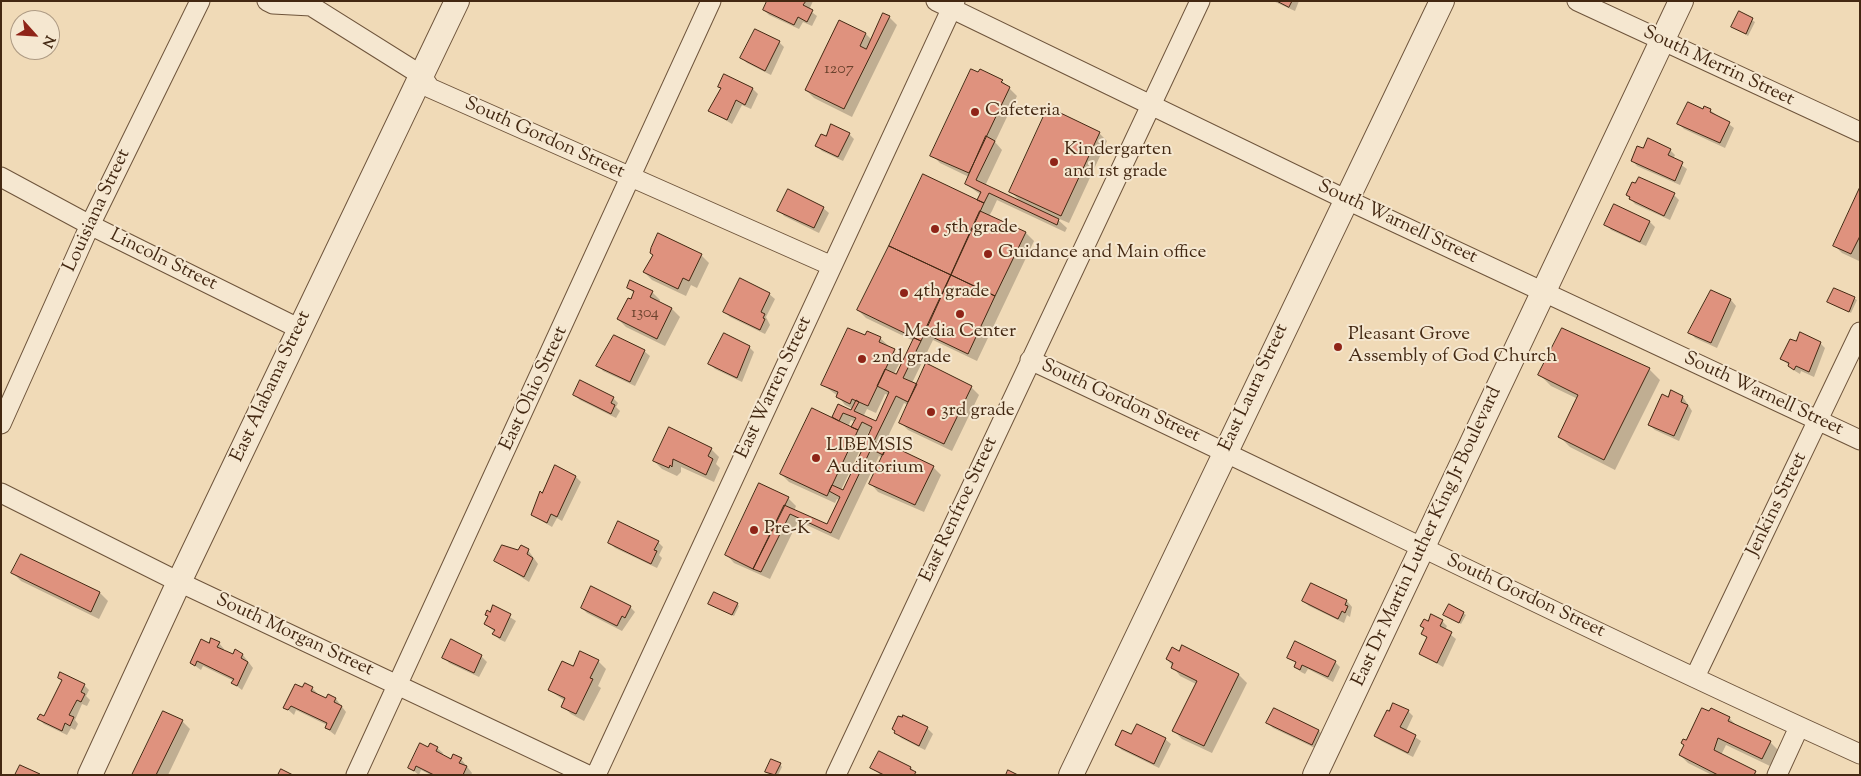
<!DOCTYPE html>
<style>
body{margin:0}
#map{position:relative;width:1861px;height:776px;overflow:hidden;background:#f0dab7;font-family:"Sorts Mill Goudy",serif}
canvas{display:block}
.frame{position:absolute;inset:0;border:2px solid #432812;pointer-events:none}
.north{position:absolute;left:10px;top:10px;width:50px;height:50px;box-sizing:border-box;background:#f5e7d0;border:1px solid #ae9b84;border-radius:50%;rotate:116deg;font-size:14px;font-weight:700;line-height:20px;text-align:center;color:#432812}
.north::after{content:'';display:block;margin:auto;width:18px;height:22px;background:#8f2418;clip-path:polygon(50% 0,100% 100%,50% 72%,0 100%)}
</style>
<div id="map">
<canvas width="1861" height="776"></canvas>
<div class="frame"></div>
<div class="north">N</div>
</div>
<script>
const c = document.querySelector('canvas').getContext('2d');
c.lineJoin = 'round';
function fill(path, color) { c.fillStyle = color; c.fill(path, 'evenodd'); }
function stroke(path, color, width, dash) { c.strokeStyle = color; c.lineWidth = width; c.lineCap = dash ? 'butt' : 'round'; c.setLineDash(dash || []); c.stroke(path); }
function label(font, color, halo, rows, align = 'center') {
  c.font = font + ' "Sorts Mill Goudy",serif'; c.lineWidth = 4; c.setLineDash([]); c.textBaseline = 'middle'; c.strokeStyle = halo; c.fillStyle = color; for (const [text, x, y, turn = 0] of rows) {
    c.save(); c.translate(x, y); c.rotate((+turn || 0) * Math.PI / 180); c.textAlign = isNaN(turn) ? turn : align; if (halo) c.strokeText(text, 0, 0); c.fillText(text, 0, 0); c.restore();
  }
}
fill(new Path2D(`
 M768,1H813L809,10L817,16L812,26L803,22L799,29L769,15L764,10Z
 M1273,1H1299L1295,11Z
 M1739,13L1755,22L1748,36L1733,27Z
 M889,17L897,25L852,117L814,98L806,90L840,21L866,34L872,40Z
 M779,42L784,47L771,75L747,63L742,58Z
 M972,71L1002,81L1017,96L995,142L1002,150L985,186L1021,202L1011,192L1099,133L1107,141L1069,223L1055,217L1067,228L1065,232L997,200L992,211L989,216L1026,233L1034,241L977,361L933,340L912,383L917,386L971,387L979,395L952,451L908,430L900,422L908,405L904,403L883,447L933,467L941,475L924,512L878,492L870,483L883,458L879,456L839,540L798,521L770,579L734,563L726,554L788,498L796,506L794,511L827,526L840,500L837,499L835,503L789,482L781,474L832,419L839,406L851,411L853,409L845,405L838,396L823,385L868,332L881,339L902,358L894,374L897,375L914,341L866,318L858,310L978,201L981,195L966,184L969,177L940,163L932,155ZM885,394L889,395L876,423L863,417L867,409L876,413ZM851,420L855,422L851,429L848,427ZM869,431L871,432L867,442L865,441ZM860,450L862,451L843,491L841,490Z
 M725,76L753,89L758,94L751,109L742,105L732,124L709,110L722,89Z
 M1710,110L1734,128L1725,148L1684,129L1679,124L1704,111Z
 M849,134L854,139L843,161L822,151L817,146L826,138Z
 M1644,150H1670L1675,155L1673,159L1687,169L1680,185L1637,166L1632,160Z
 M1860,190V261H1859L1842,253L1834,245Z
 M1627,195H1674L1679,200L1670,220L1635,204Z
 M823,208L829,213L819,233L784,216L779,210Z
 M1650,222L1655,227L1646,246L1611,230L1606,224Z
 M701,255L709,263L697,288L691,285L686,296L652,280L644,272Z
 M631,282L652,292L660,300L659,303L672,309L680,317L665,346L626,327L618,319L635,294L628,288Z
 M1835,289L1857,300L1851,313L1829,302Z
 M1712,292L1731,300L1736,306L1717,348L1695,338L1690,332Z
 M769,294L775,299L766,317L770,325L765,334L730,317L725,312Z
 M1797,343H1820L1825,348L1814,377L1801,371L1800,374L1795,371L1782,359Z
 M749,347L754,352L742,382L715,369L710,364Z
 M644,351L650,356L635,386L603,371L598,365Z
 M1649,369L1660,380L1615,470L1570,447L1559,436L1578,399L1551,386L1540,375Z
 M1671,392L1683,397L1692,411L1679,441L1655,430L1649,425Z
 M575,395L613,398L618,403L616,407L620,411L616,418L580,400Z
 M711,449L719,457L716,464L720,468L714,482L681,467V472L677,476L662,469L654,461Z
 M556,467L576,477L581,482L562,521L557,518L552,527L532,515L536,507L535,505Z
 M609,542H658L663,547L659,555L662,558L657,568L615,548Z
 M528,550L538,564L529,582L496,561Z
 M22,555L100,593L108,601L99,619L21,581L13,573Z
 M1311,584L1347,601L1352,607L1350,617L1347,615L1344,623L1309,606L1303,601Z
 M737,604L739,606L734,616L712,606Z
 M494,607L516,621L505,642L499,639L494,634L495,632L485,624L489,617L486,614L491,613Z
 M630,607L635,612L622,631L587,613L582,608Z
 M1463,613L1466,615L1461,624L1445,615Z
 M1442,621L1447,626L1445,630L1456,639L1443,667L1421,654L1428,639L1423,634L1425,629L1422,626L1428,622Z
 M219,643L224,649L223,651L233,656L243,655L253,668L242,690L233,683L234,681L203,666L201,670L191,663L210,644Z
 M481,656L487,662L479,677L449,663L444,657Z
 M1289,657L1335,662L1340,667L1333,682L1308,669L1305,674L1301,672L1295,666L1297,664Z
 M1167,659L1239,675L1247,683L1212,753L1182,739L1174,731L1196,684L1180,676Z
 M598,661L606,669L598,686L601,688L584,721L571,714L563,706L565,701L549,690L574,668Z
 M59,677L84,685L89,690L86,696L90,700L87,706L82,704L75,720L78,724L75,730L71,728L67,735L44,724L39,719L45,718L63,681Z
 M312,688L317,693L316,695L326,700L328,696L336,699L346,712L335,735L326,728L327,725L296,710L294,715L285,707L303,689Z
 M1408,711L1413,716L1406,731L1421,741L1413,757L1381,741L1376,736L1390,713Z
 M904,717L927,728L933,734L925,750L901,738L896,733Z
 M1729,718L1737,726L1770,742L1778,750L1770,766L1726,745L1721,755L1758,775H1712L1688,763L1680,755L1687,742Z
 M182,721L190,729L168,775H133Z
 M1268,723L1319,731L1324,736L1317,749L1273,728Z
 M1132,736L1165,739L1171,744L1159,768L1122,750L1116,745Z
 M437,748L443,753L442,755L452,760L461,759L472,773L471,775H431L421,770L419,775L410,768L428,749Z
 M780,764L782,767L778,775H771L766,772Z
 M872,768H911L916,773L914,771L913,775H881Z`), '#0003');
const building = new Path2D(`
 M767,1H806L803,5L813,10L807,22L798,17L794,25L763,10Z
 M1277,1H1292L1289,7Z
 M1739,11L1753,18L1746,34L1731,27Z
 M883,13L890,16L844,109L805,90L839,20L866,33L860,46L866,49Z
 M755,29L780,41L765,71L740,58Z
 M971,69L978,72L980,69L1003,80L1001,82L1010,87L969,173L930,156Z
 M724,74L753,88L745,105L736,100L727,120L708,111L721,88L718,87Z
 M1688,102L1703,109L1704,106L1711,109L1710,112L1730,122L1720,143L1677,124Z
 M1048,107L1100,132L1061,216L1009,192Z
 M831,124L850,133L838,157L815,146L821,134L826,136Z
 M986,136L995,141L976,180L1059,219L1057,225L989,193L984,203L977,200L981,192L965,184Z
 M1648,138L1671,149L1668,155L1683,162L1675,181L1631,161L1637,146L1643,148Z
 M923,174L984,203L951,275L889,246Z
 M1639,177L1675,193L1664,216L1629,199L1630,197L1626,195L1632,182L1635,183Z
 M1860,187V236L1851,254L1833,246Z
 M788,189L824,207L814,228L777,211Z
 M1614,204L1650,221L1640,242L1604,225Z
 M980,211L1026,232L995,296L951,275Z
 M658,233L702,254L689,281L683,278L678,289L643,272L653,255L650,253L651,248Z
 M889,246L951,275L921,341L857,310Z
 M951,275L995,296L968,354L924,333Z
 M740,278L770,293L761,312L765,314L763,318L765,319L760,330L723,312Z
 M630,280L653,291L650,297L672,308L657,339L617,319L628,298L631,299L634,291L627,288Z
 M1834,288L1855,297L1849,312L1827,302Z
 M1711,290L1731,299L1711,343L1688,333Z
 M848,328L865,335L867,331L881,337L879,342L895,349L868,406L852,399L850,404L836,397L838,392L821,385Z
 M1562,328L1650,368L1604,460L1558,437L1578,395L1538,375Z
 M1800,332L1821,342L1809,372L1796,366L1794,370L1788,366L1789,363L1780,359L1790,339L1796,341Z
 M724,333L750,346L737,378L708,364Z
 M614,335L645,350L630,382L596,366Z
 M914,338L921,341L903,378L917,384L908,402L896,396L874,441L886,448L883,455L871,449L831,533L790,514L761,572L753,569L784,505L827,524L840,497L829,491L832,485L843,490L863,448L852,443L856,435L866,440L872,427L862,422L858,430L851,427L856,418L843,413L839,421L832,417L838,404L851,410L856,400L859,402L854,411L876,421L889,392L877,386L885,369L896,374Z
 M926,363L972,386L944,444L899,423Z
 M580,380L614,397L611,403L615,405L611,414L573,395Z
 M1671,390L1683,396L1681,402L1688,405L1674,436L1648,425L1662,394L1668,397Z
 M812,408L858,430L827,496L780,474Z
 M669,427L712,448L708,456L713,459L706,475L673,459L672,467L670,465L669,468L653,461Z
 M888,444L934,466L915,505L869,484Z
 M555,465L576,476L557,517L551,514L547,523L531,515L540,491L542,493Z
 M759,483L789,497L753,569L725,555Z
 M618,521L659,541L654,550L657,551L651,564L608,543Z
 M502,545L518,550L521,545L529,549L527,554L533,558L524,577L494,561Z
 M21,554L100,592L91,612L11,573Z
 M1311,583L1347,600L1345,605L1348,606L1345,613L1342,611L1338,619L1302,601Z
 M591,586L631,606L625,618L622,616L617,626L581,608Z
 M714,592L738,603L732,615L708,604Z
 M1449,604L1464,612L1459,623L1443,615Z
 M493,605L511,614L500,638L492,634L495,630L484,624L488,616L485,615L487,610L490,612Z
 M1431,614L1443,620L1440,626L1452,632L1437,663L1419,654L1427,637L1421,634L1424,628L1420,626L1424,619L1428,621Z
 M211,638L220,642L217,647L233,654L235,649L243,654L241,658L248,662L237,686L231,683L234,679L197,661L195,666L190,663L201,639L209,643Z
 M451,639L482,655L474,673L442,658Z
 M1295,641L1336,661L1328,677L1302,665L1300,670L1294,667L1296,662L1287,658Z
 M1182,645L1239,674L1204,746L1172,731L1197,681L1171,668L1173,663L1166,659L1172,647L1179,651Z
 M580,651L599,660L590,678L593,679L576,714L561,707L565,698L548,690L562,661L573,666Z
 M60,672L85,684L81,692L85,694L81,702L77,700L69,715L74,717L70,726L65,723L62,731L37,719L40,714L44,716L62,680L58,678Z
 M305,683L313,687L311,691L326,698L328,694L336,698L334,702L342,706L330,730L325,728L327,723L291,706L288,710L283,708L295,684L302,687Z
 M1393,703L1409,710L1400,727L1416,735L1408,753L1374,736L1387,710L1389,711Z
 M1274,708L1319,730L1312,745L1266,723Z
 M1702,708L1709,711L1711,708L1730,717L1728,721L1771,741L1762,759L1718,738L1714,750L1756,771L1754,775H1718L1679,755L1684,745L1681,743L1683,739L1686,740Z
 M163,711L183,720L156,775H132Z
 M903,715L928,727L919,746L894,733L895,731L892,729L898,716L902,717Z
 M1137,724L1166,738L1154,764L1115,745L1122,730L1131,734Z
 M420,743L428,747L430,743L438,747L436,751L451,759L453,754L462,758L459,763L467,766L463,775H434L416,766L414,771L408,768Z
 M879,751L911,767L910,769L916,772L914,775H884L870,768Z
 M771,759L781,763L775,775L765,772Z
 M20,765L40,774L39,775H15Z
 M281,769L293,775H278Z
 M1008,770L1018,775H1006Z`);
fill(building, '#df927e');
stroke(building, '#432812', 1);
const minor = new Path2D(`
 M267,1L273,4L311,6L421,75L430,88L832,266
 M936,1L1345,199L1860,440
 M1577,1L1860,132
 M1,177L90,225L300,329
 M1030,360C1307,489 1581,628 1860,754
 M1,424L90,225L200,1
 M1,493L179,582L588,775
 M1695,677L1860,332
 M356,775L711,1
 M596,775L955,1
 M836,775L1200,1
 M1777,775L1799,727`);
const tertiary = new Path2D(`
 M90,775L179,582L457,1
 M1071,775L1442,1
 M1315,775L1681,1`);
stroke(minor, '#6e543b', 21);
stroke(tertiary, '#6e543b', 26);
stroke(minor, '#f5e7d0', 19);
stroke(tertiary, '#f5e7d0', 24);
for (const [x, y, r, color] of [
 [975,112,5,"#8f2418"],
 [1054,162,5,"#8f2418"],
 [935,229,5,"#8f2418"],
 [988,254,5,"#8f2418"],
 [904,293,5,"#8f2418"],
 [960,314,5,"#8f2418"],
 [1338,347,5,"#8f2418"],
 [862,359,5,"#8f2418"],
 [931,412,5,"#8f2418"],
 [816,458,5,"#8f2418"],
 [754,530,5,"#8f2418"]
]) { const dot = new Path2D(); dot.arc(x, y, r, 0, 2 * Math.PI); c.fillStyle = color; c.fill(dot); stroke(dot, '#f5e7d0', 2); }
label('16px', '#6a422d', null, [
 ["1207",839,70],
 ["1304",645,314]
]);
label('19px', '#432812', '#f5e7d0', [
 ["South Merrin Street",1718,67,25],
 ["South Gordon Street",544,139,24],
 ["Louisiana Street",98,211,-65],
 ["South Warnell Street",1397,223,25],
 ["Lincoln Street",163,261,26],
 ["East Alabama Street",272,387,-65],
 ["East Warren Street",775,388,-65],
 ["East Laura Street",1255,388,-65],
 ["East Ohio Street",535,389,-65],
 ["South Warnell Street",1763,395,25],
 ["South Gordon Street",1120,402,25],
 ["Jenkins Street",1778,505,-64],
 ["East Renfroe Street",960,510,-65],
 ["East Dr Martin Luther King Jr Boulevard",1428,537,-65],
 ["South Gordon Street",1525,597,25],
 ["South Morgan Street",294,636,25]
]);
label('19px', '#432812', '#f5e7d0', [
 ["Cafeteria",985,112],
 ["Kindergarten",1064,151],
 ["and 1st grade",1064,173],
 ["5th grade",945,229],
 ["Guidance and Main office",998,254],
 ["4th grade",914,293],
 ["Media Center",960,333,"center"],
 ["Pleasant Grove",1348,336],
 ["Assembly of God Church",1348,358],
 ["2nd grade",872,359],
 ["3rd grade",941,412],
 ["LIBEMSIS",826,447],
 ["Auditorium",826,469],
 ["Pre-K",764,530]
], 'left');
</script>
